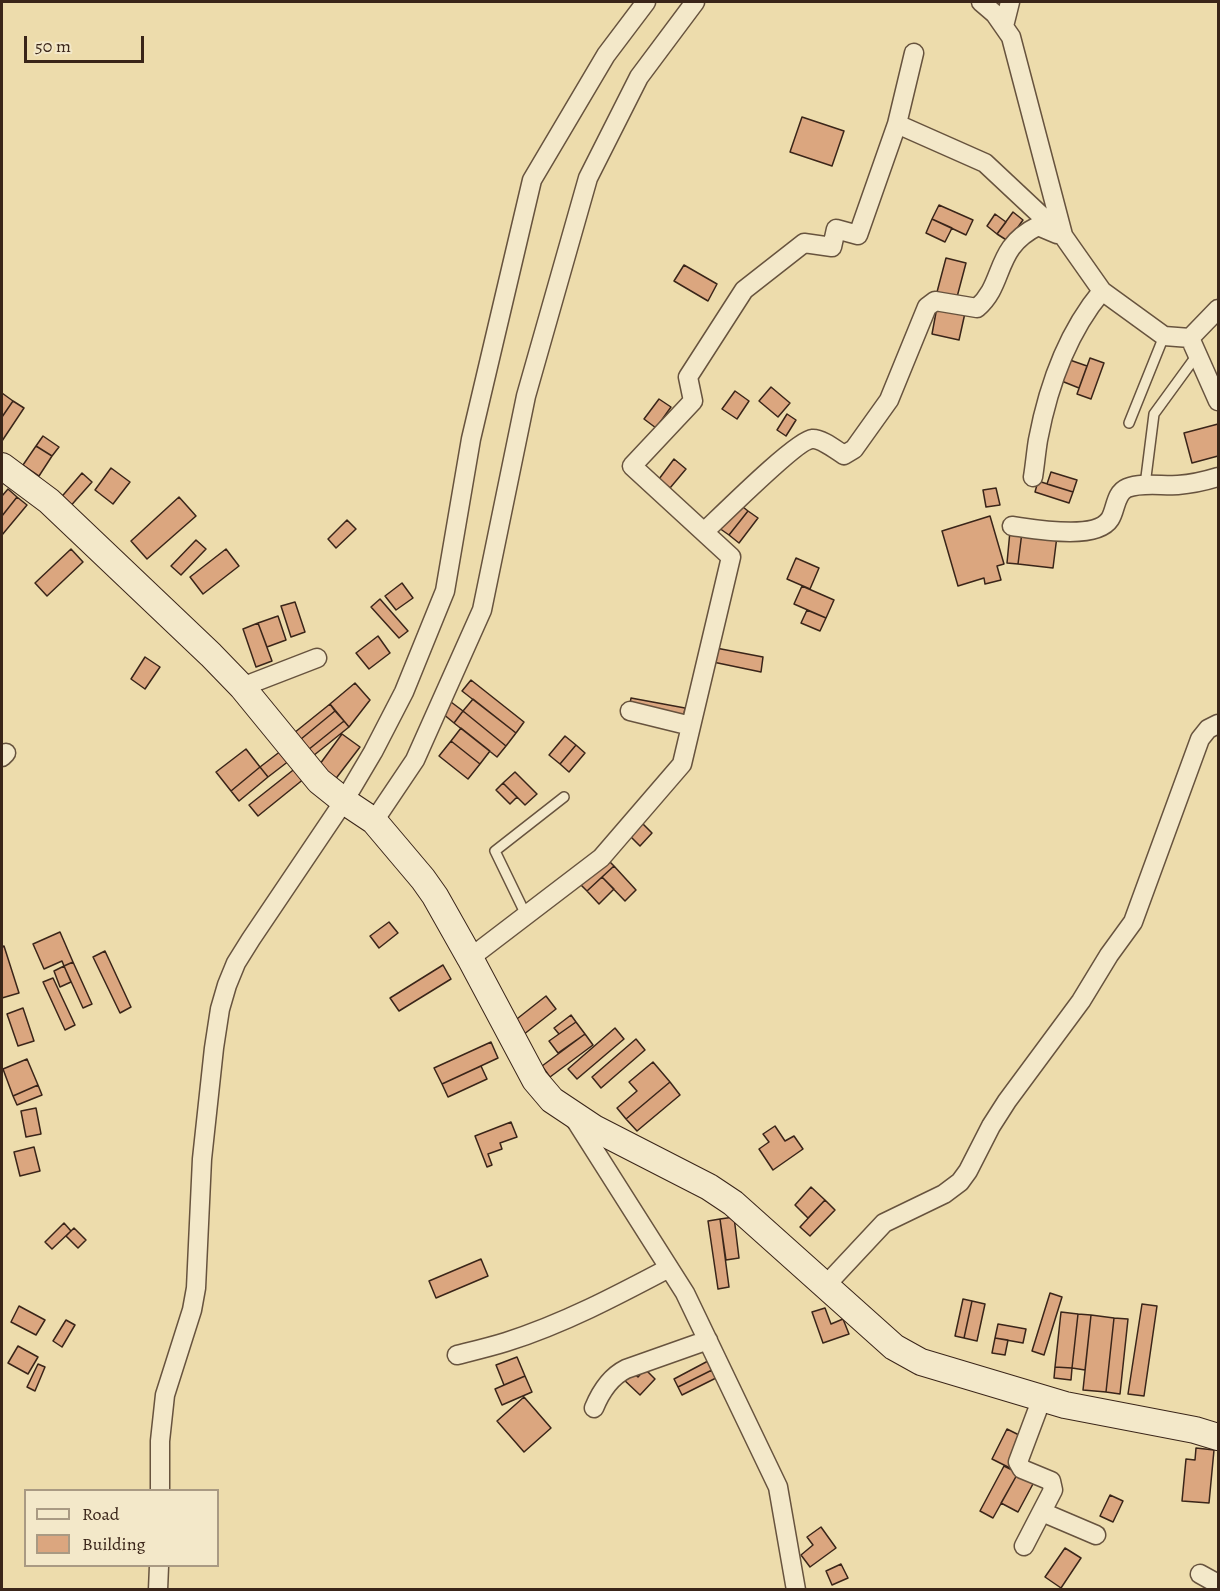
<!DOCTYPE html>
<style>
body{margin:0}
#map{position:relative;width:1220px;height:1591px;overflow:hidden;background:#eddcac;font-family:Alegreya,serif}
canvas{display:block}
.frame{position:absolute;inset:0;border:3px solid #3a2519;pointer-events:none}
.legend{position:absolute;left:24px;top:1489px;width:195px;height:78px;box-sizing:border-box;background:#f3e8c9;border:2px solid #a99a83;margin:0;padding:8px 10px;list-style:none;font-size:18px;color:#3a2519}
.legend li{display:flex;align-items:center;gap:12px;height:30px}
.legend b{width:30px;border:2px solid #a99a83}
.scale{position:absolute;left:24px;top:36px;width:120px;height:27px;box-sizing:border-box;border:3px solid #3a2519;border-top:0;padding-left:8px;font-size:18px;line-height:21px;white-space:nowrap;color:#3a2519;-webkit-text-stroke:4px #f3e8c9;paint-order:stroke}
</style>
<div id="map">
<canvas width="1220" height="1591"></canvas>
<div class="frame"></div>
<ul class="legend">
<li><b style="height:8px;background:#f3e8c9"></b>Road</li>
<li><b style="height:16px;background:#dba67f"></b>Building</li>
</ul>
<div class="scale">50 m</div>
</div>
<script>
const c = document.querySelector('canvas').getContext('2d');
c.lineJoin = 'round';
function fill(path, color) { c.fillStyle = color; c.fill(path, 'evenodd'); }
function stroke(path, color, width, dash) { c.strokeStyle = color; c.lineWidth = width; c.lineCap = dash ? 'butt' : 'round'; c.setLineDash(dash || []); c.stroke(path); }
const building = new Path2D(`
 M802,117L844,131L832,166L790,152Z
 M939,205L973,220L966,235L932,219Z
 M1013,212L1023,220L1008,241L997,234Z
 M995,214L1006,222L997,234L987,226Z
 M932,219L952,228L945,242L926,233Z
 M946,258L966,263L957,297L937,292Z
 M684,265L717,284L708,301L674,281Z
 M937,307L965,313L959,340L932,334Z
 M1090,358L1104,363L1091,399L1077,394Z
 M1067,359L1087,366L1079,388L1059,380Z
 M771,387L790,403L778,417L759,401Z
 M735,391L749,401L737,419L722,409Z
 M2,393L13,401L2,417Z
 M659,399L671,407L656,428L644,419Z
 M13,401L24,408L2,441V417Z
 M787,414L796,420L786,436L777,430Z
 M1218,424V456L1192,463L1184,433Z
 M43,436L59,447L52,456L36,446Z
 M36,446L52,456L39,476L23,465Z
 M674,459L686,469L670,488L659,479Z
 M111,468L130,482L113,504L95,490Z
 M1051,472L1077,480L1073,492L1047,484Z
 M82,473L92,482L67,510L58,501Z
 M1038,481L1073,492L1069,503L1035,492Z
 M996,488L1000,505L986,507L983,490Z
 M8,489L17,497L2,516V496Z
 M17,497L27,505L2,535V516Z
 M179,497L196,516L147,559L131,541Z
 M738,503L748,511L729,535L719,528Z
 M748,511L758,518L739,543L729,535Z
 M990,516L1004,564L997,566L1001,580L985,584L984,578L958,586L942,531Z
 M347,520L356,529L336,548L328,539Z
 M1010,531L1022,532L1018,564L1007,563Z
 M1022,532L1057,536L1053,568L1018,564Z
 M196,540L206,549L181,575L171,566Z
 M71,549L83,562L47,596L35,583Z
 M226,549L239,566L203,594L190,577Z
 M796,558L819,568L810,589L787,579Z
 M402,583L413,598L396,610L385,596Z
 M802,586L834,600L826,618L794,604Z
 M380,599L408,631L399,638L371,607Z
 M295,602L305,632L291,637L281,606Z
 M807,610L826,618L820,631L801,623Z
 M278,616L286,640L267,647L258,623Z
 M258,623L272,661L256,667L243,629Z
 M378,636L390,653L369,669L356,653Z
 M716,648L763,657L761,672L713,662Z
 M145,657L160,667L145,689L131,679Z
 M471,680L524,722L516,733L462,691Z
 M355,683L370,700L349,727L330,704Z
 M631,698L685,708L683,720L629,710Z
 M473,699L516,733L506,746L463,711Z
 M451,702L463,711L454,723L442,713Z
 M330,704L335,711L295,744L289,737Z
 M335,711L344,721L303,754L295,744Z
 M463,711L506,746L497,757L454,723Z
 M344,721L349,727L308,760L303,754Z
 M461,728L490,751L480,764L451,741Z
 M342,734L360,747L334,781L317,768Z
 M565,736L576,745L560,764L549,755Z
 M451,741L480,764L468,779L439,756Z
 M576,745L585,753L569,772L560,764Z
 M286,747L294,757L268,777L260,767Z
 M246,749L260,767L231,791L216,772Z
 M260,767L268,777L239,801L231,791Z
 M297,767L305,778L258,816L249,805Z
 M515,772L537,794L525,805L503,783Z
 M503,783L517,797L510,804L496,790Z
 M639,820L652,833L640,846L627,833Z
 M607,859L614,866L587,891L580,884Z
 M614,866L636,890L625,901L602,877Z
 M602,877L614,889L599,904L587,891Z
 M389,922L398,933L379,948L370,936Z
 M60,932L73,962L64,966L62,961L44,969L33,944Z
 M4,946L19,993L2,998V947Z
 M105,951L131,1007L120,1013L93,957Z
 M73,962L92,1004L83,1008L64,966Z
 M443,965L451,979L399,1011L390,998Z
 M64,966L71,982L60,987L54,971Z
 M53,978L75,1025L65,1030L43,982Z
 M546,996L556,1009L523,1035L513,1022Z
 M23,1008L34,1041L18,1046L7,1014Z
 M571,1015L576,1022L559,1034L554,1028Z
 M576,1022L585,1034L558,1053L549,1041Z
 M615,1028L624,1039L577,1079L568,1069Z
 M585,1034L593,1045L550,1077L542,1066Z
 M636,1039L645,1050L601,1088L592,1077Z
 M491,1042L498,1058L442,1084L434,1068Z
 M27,1059L38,1085L13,1096L3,1069Z
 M653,1062L670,1082L626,1119L617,1108L637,1091L629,1082Z
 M481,1066L487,1079L448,1097L442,1084Z
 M670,1082L680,1095L637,1131L626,1119Z
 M38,1085L42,1095L17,1105L13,1096Z
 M36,1108L41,1134L26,1137L21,1111Z
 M511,1122L517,1137L500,1143L502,1149L488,1154L492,1165L487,1167L475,1136Z
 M775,1126L785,1141L794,1136L803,1149L773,1170L759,1149L769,1142L763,1134Z
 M34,1147L40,1171L20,1176L14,1152Z
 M811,1187L825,1200L808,1218L795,1205Z
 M825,1200L835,1210L810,1236L800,1227Z
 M734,1217L739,1258L726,1260L720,1219Z
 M720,1219L729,1287L718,1289L708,1221Z
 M64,1223L71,1231L52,1249L45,1242Z
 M74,1228L86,1240L78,1248L66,1236Z
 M481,1259L488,1276L436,1298L429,1281Z
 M1050,1293L1062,1297L1044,1355L1032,1351Z
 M963,1299L972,1301L964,1338L955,1336Z
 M972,1301L985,1304L977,1341L964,1338Z
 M1142,1304L1157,1306L1144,1396L1128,1394Z
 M19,1306L45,1320L36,1335L11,1322Z
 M825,1308L831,1324L843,1319L849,1334L823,1343L812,1312Z
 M1061,1312L1078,1314L1072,1368L1055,1367Z
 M1078,1314L1091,1315L1085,1370L1072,1368Z
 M1091,1315L1114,1318L1106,1392L1083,1390Z
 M1114,1318L1128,1319L1120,1394L1106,1392Z
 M66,1320L75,1325L62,1347L53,1341Z
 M998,1324L1026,1329L1023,1343L995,1338Z
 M995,1338L1008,1340L1005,1355L992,1353Z
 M18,1346L38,1357L28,1374L8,1363Z
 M517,1357L525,1376L504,1385L496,1365Z
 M708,1361L712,1370L678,1387L674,1379Z
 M38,1364L45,1367L35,1391L27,1387Z
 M1055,1367L1072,1368L1071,1380L1054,1378Z
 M645,1369L655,1379L640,1395L622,1378L630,1370L638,1377Z
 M712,1370L716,1378L682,1395L678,1387Z
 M525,1376L532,1392L502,1405L495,1389Z
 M524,1397L551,1428L524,1452L497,1421Z
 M1007,1429L1025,1438L1010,1468L992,1459Z
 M1196,1448L1214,1450L1209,1503L1182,1501L1186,1459L1195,1460Z
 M1004,1466L1018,1473L993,1518L980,1511Z
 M1018,1473L1034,1482L1018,1512L1001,1503Z
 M1110,1495L1123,1501L1113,1522L1100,1516Z
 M821,1527L836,1548L810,1567L801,1555L813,1545L807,1537Z
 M1065,1548L1081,1558L1061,1588L1045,1577Z
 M841,1564L848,1578L832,1585L826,1571Z`);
fill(building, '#dba67f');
stroke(building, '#3a2519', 1.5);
const lane = new Path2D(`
 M1129,423L1164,336
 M1145,485L1154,414L1197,355
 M526,915L495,851L564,797`);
const street = new Path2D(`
 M981,2L995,14L1011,37L1063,235
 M1004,26L1010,2
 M897,124L914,53
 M1190,338L1218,401
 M1190,338L1218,309
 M1033,477C1035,465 1036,452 1038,440C1048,387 1067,333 1102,291
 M1012,526C1034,529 1096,541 1110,519C1116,510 1115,493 1127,488C1142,482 1162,486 1178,485C1191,484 1205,481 1218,477
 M704,532C720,517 797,440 812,439C821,438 836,450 844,455L854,449L889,400L927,307L935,301L977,308C1006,283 993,248 1038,226L1057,234
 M242,687L317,658
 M630,711L691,726
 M2,757L6,753
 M374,821L415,760L482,610L526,396L588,178L639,77L695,2
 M470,958L601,858L682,764L731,557L632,466L693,401L688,377L744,290L804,243L832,247L836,229L858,235L897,124L985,163L1064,237L1102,291L1164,336L1190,338
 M574,1118L685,1293L778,1487L796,1590
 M826,1285L884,1223L944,1194L960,1182L968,1171L991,1126L1007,1101L1081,1001L1109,955L1133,922L1200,739L1208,729L1218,724
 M457,1355C473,1351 490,1347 506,1342C563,1324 616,1296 669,1268
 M594,1408C601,1391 610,1377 626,1369L708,1340
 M160,1490V1441L165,1395L192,1310L196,1288L202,1159L214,1048L220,1009L227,985L236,963L251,939L344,801L373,752L404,692L445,591L471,439L532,180L606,55L646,2
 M1042,1512L1096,1535
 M1024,1546L1053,1490L1051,1481L1022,1469L1018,1462L1042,1398
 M1200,1574L1218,1584
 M158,1590L159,1566`);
const secondary = new Path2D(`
 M2,466L49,501L211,655L242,687L319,781L344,801L374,821L423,879L435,896L470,958L535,1080L552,1100L594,1128L709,1187L733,1203L894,1347L921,1362L1065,1405L1195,1430L1218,1437`);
stroke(lane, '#67533e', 12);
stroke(street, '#67533e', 21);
stroke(secondary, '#3a2519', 28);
stroke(lane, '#f3e8c9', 9);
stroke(street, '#f3e8c9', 18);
stroke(secondary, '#f3e8c9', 26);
</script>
